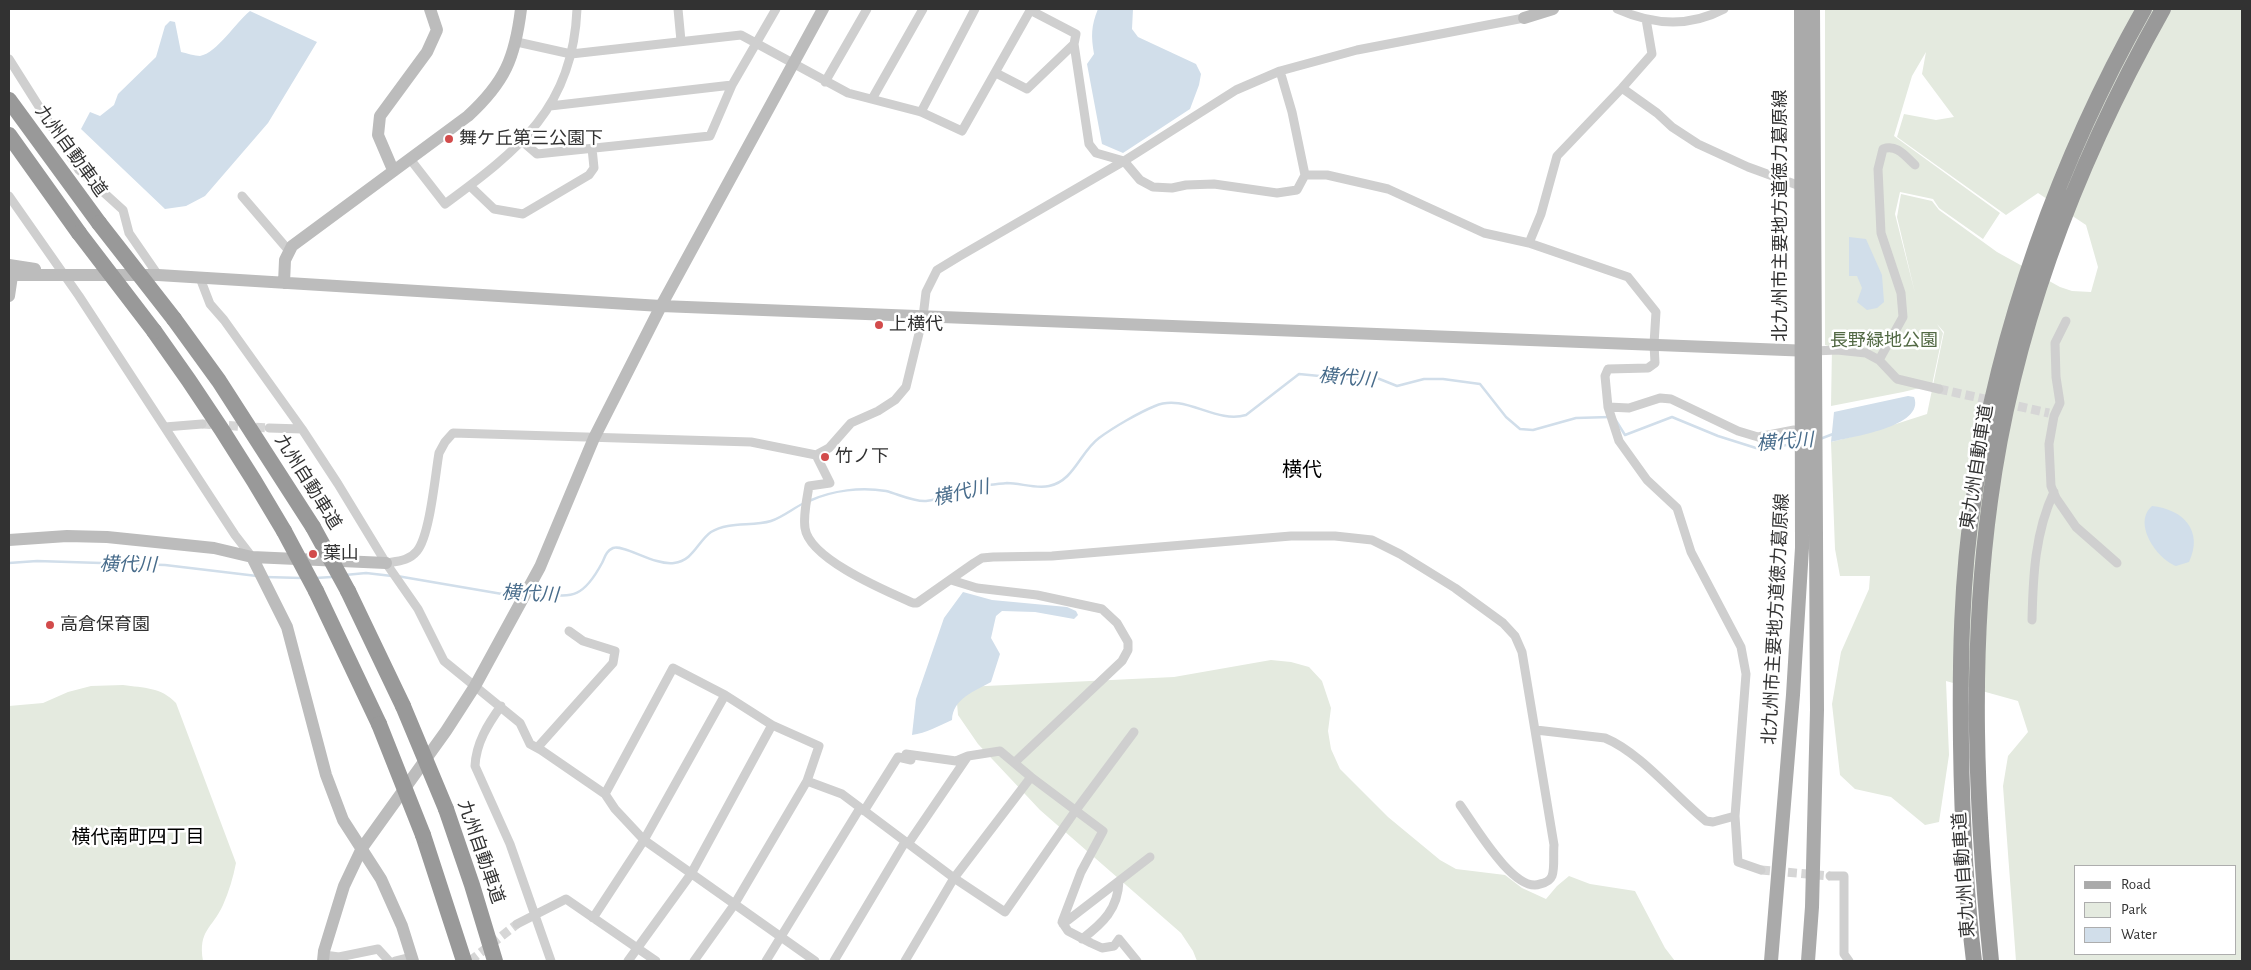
<!DOCTYPE html>
<meta charset="utf-8">
<style>
body{margin:0}
#map{position:relative;width:2251px;height:970px;overflow:hidden;background:#fff;font-family:"Alegreya Sans",sans-serif}
canvas{display:block}
.frame{position:absolute;inset:0;border:10px solid #323232;pointer-events:none}
.legend{position:absolute;left:2074px;top:865px;width:162px;height:90px;box-sizing:border-box;background:#fff;border:1px solid #adadad;margin:0;padding:6px 9px;list-style:none;font-size:15px;color:#323232}
.legend li{display:flex;align-items:center;gap:10px;height:25px}
.legend b{width:25px;border:1px solid #adadad}
</style>
<div id="map">
<canvas width="2251" height="970"></canvas>
<div class="frame"></div>
<ul class="legend">
<li><b style="height:6px;background:#aaa"></b>Road</li>
<li><b style="height:14px;background:#e4eadf"></b>Park</li>
<li><b style="height:14px;background:#d1deea"></b>Water</li>
</ul>
</div>
<script>
const c = document.querySelector('canvas').getContext('2d');
c.lineJoin = 'round';
function fill(path, color) { c.fillStyle = color; c.fill(path, 'evenodd'); }
function stroke(path, color, width, dash) { c.strokeStyle = color; c.lineWidth = width; c.lineCap = dash ? 'butt' : 'round'; c.setLineDash(dash || []); c.stroke(path); }
function label(font, color, halo, rows, align = 'center') {
  c.font = font + ' "Alegreya Sans","Noto Sans JP",sans-serif'; c.lineWidth = 5; c.setLineDash([]); c.textBaseline = 'middle'; c.strokeStyle = halo; c.fillStyle = color; for (const [text, x, y, turn = 0] of rows) {
    c.save(); c.translate(x, y); c.rotate((+turn || 0) * Math.PI / 180); c.textAlign = isNaN(turn) ? turn : align; if (halo) c.strokeText(text, 0, 0); c.fillText(text, 0, 0); c.restore();
  }
}
fill(new Path2D(`
 M1825,9H2242V961H2016L2003,786L2008,756L2028,732L2018,701L1946,681L1949,755L1939,822L1925,825L1891,797L1855,789L1840,775L1832,704L1841,652L1869,589L1870,576H1840L1835,549L1831,442L1871,432L1927,414L1944,332L1937,324L1943,333L1932,385L1903,392L1831,406L1832,347L1825,345ZM1926,52L1922,74L1954,117L1936,120L1904,114L1897,137L2006,215L2038,193L2086,225L2098,267L2091,292L2072,291L2060,287L1997,252L1939,210L1932,201L1901,194L1897,217L1915,293L1895,214L1900,192L1933,199L1939,208L1983,239L2000,213L1894,136L1912,76ZM2075,866H2235V954H2075Z
 M1271,660L1291,662L1309,667L1322,681L1331,708L1328,731L1331,749L1340,769L1388,817L1440,860L1456,869L1505,875L1522,888L1546,899L1557,886L1569,876L1590,884L1635,891L1665,948L1675,961H1197L1193,951L1181,933L1040,810L978,744L958,715L957,703L960,694L965,687L1174,677Z
 M123,685C144,688 161,687 176,703L236,863C233,878 229,891 223,905C212,929 198,930 203,961H9V706L43,703L68,692L91,686Z`), '#e4eadf');
fill(new Path2D(`
 M1098,9H1133L1132,29L1138,37L1196,64L1201,74L1199,85L1190,109L1123,153L1102,144L1087,64L1094,54C1091,36 1091,26 1098,9Z
 M250,11L317,42L268,123L205,196L186,206L165,209L81,129L90,112L100,116L114,105L118,94L156,57L165,26L170,21L175,22L181,52C186,53 195,56 200,56C217,53 236,22 250,11Z
 M1849,237L1866,239L1882,275L1884,302L1877,308L1867,310L1857,302L1862,288L1857,276H1849Z
 M1908,396L1914,397C1926,427 1849,437 1831,442L1834,412Z
 M2152,506C2183,509 2204,531 2189,562L2176,566C2157,559 2132,523 2152,506Z
 M963,592L992,600L1067,607L1076,611L1078,615L1074,619L1035,612L1002,611L996,616L991,638L1000,654L991,682C974,692 953,698 952,720C939,726 926,733 912,735L916,699L944,618Z`), '#d1deea');
stroke(new Path2D(`
 M1615,419L1625,435L1672,417L1718,436L1756,448L1798,444
 M1820,439L1833,434
 M809,501C833,490 861,487 886,491C898,494 914,502 926,501C941,500 961,489 977,486C987,485 998,484 1007,483C1020,483 1036,489 1049,486C1074,481 1080,452 1099,438C1114,427 1138,413 1155,406C1185,393 1215,424 1246,415L1299,374L1350,379L1372,376L1397,386L1424,379H1443L1480,384L1506,417L1520,429L1533,430L1576,418L1610,417
 M9,563L37,561L165,565L257,576
 M345,575L366,573L392,576
 M397,576L508,595L520,594
 M265,577L302,578
 M315,578L332,577
 M530,594C571,596 581,602 602,563C605,557 606,551 613,548C624,544 655,566 674,563C693,561 698,541 711,532C729,521 752,527 771,521C783,517 792,509 804,503`), '#d1deea', 2.5);
stroke(new Path2D(`
 M1939,389L2049,413
 M202,424L269,428
 M1761,870L1830,876
 M470,961L517,924`), '#d6d6d6', 9, [9, 4.5]);
stroke(new Path2D(`
 M678,9L681,41
 M1617,9C1653,25 1690,27 1724,9
 M517,42L571,54L741,35L848,93L921,112L962,131L1031,9
 M1074,44L1089,144L1096,153L1124,161L1140,180L1153,187L1172,188L1186,185L1214,184L1277,193L1297,190L1305,175L1292,112L1280,71
 M9,59L79,170L123,210L129,233L158,275
 M996,73L1027,89L1074,44L1076,34L1030,10
 M825,82L867,9
 M1622,88L1657,113L1672,127L1698,144L1748,167L1800,186
 M872,99L923,9
 M550,106L732,85
 M921,112L975,9
 M522,141L537,154L710,136L732,85L776,9
 M410,159L445,204C519,150 573,107 577,9
 M1305,175H1327L1388,189L1484,233L1529,243L1628,277L1656,312L1654,344L1655,363L1648,368L1608,369L1605,376L1608,407L1619,441L1647,480L1677,508L1691,552L1741,647L1746,674L1735,816L1738,862L1761,870
 M470,186L494,209L523,214L589,175L594,168L592,148
 M9,196L79,296L235,535L252,557
 M242,196L290,252
 M1529,243L1541,214L1557,156L1622,88L1652,54L1646,19
 M200,278L210,304L224,320L302,429L338,484L386,563L418,609L444,661L520,723L530,744L541,750L605,794L615,809L644,840L815,961
 M2066,321L2055,343L2056,377L2060,403L2054,416L2049,444L2051,486L2056,498L2076,527L2117,563
 M1814,351L1837,350L1866,353L1879,360L1897,379L1939,389
 M1879,360L1903,317L1901,293L1881,233L1878,169L1883,149C1897,144 1905,156 1915,165
 M1608,407L1629,408L1660,398L1671,399L1738,431L1758,437L1794,430
 M165,427L202,424
 M269,428L302,429
 M816,455L830,483L809,486C807,499 803,515 805,528C809,559 886,591 913,603H917L974,563L982,558L993,557L1052,556L1291,536H1335L1372,540L1400,554L1455,588L1503,623L1515,636L1522,652L1554,845C1553,854 1555,868 1552,876C1550,881 1545,883 1540,884C1514,894 1474,824 1460,805
 M386,563C398,561 409,561 417,551C430,535 435,476 439,453L445,442L453,433L751,442L816,455L829,448L851,423L878,411L895,400L906,387L923,317L926,292L937,270L960,256L1124,161L1236,90L1280,71L1357,50L1524,18
 M951,580L977,588L1037,595L1102,609L1117,623L1128,642V650L1122,661L1014,763
 M2032,620C2033,576 2035,532 2054,492
 M501,706C488,724 476,743 475,766L510,844L551,961
 M1536,730L1605,738C1641,753 1675,796 1706,821L1713,822L1735,816
 M537,748L613,663L615,651L583,641L569,631
 M1031,777L1103,831L1081,872L1062,922L1068,931L1091,943L1102,948L1114,946L1119,939L1137,961
 M807,781L842,794L954,878L1005,912L1076,810L1134,732
 M605,794L673,668L725,695L772,725L819,746L807,781L734,905L694,961
 M864,811L898,757L911,760
 M908,844L968,756
 M1830,876H1844V954L1849,961
 M593,918L644,840L725,695
 M517,924L566,899L656,961
 M1063,924L1150,857
 M1082,939C1103,923 1118,909 1119,881
 M324,955L339,957L378,949L389,961
 M395,961L411,957
 M628,961L691,874L772,725
 M766,961L860,808
 M834,961L905,842
 M905,961L954,878L1031,777L1000,751L968,756L956,761L906,754`), '#cfcfcf', 9);
stroke(new Path2D(`
 M1524,18L1553,9
 M393,170L378,135L380,116L427,52L437,30L430,9
 M9,265L35,269
 M9,275H158L661,306L1811,351
 M284,283L285,260L292,246L468,116C505,82 515,58 521,9
 M9,296L13,269
 M9,540L67,536L107,537L214,548L252,557L386,563
 M252,557L287,627L326,775L343,820L381,879L402,926L413,961
 M323,961L324,951L344,886L362,848L446,731L475,686L540,567L594,438L661,306L823,9`), '#bcbcbc', 12);
stroke(new Path2D(`
 M1771,961L1793,695L1802,548L1801,9
 M1808,961L1812,907L1817,710L1813,9`), '#aaa', 14);
stroke(new Path2D(`
 M9,100L99,223
 M9,135L79,233
 M174,319L219,381L313,527
 M154,331C201,396 244,462 284,531
 M316,591L379,724
 M348,591L403,706
 M446,809L472,885L495,961
 M423,835L464,961
 M1974,961C1965,889 1962,817 1961,744C1960,662 1961,579 1974,497C1999,327 2060,158 2144,9
 M1991,961C1976,808 1969,654 1990,501C2013,328 2078,160 2163,9`), '#999', 16);
stroke(new Path2D(`
 M99,223L174,319
 M79,233L154,331
 M313,527L348,591
 M284,531L316,591
 M403,706L446,809
 M379,724L423,835`), '#999', 16);
for (const [x, y, r, color] of [
 [449,139,5,"#d24b4b"],
 [879,325,5,"#d24b4b"],
 [825,457,5,"#d24b4b"],
 [313,554,5,"#d24b4b"],
 [50,625,5,"#d24b4b"]
]) { const dot = new Path2D(); dot.arc(x, y, r, 0, 2 * Math.PI); c.fillStyle = color; c.fill(dot); stroke(dot, '#fff', 2); }
label('18px', '#323232', '#fff', [
 ["舞ケ丘第三公園下",459,139],
 ["上横代",889,325],
 ["竹ノ下",835,457],
 ["葉山",323,554],
 ["高倉保育園",60,625]
], 'left');
label('18px', '#323232', '#fff', [
 ["九州自動車道",71,151,54],
 ["北九州市主要地方道徳力葛原線",1781,216,-90],
 ["東九州自動車道",1977,467,-81],
 ["九州自動車道",308,482,58],
 ["北九州市主要地方道徳力葛原線",1776,619,-87],
 ["九州自動車道",481,852,71],
 ["東九州自動車道",1964,875,-94]
]);
label('18px', '#526944', '#fff', [
 ["長野緑地公園",1884,341]
]);
label('italic 19px', '#486c8b', '#fff', [
 ["横代川",1347,378,5],
 ["横代川",1785,442,-4],
 ["横代川",961,493,-13],
 ["横代川",128,565,1],
 ["横代川",530,594,3]
]);
label('19px', '#000', '#fff', [
 ["横代南町四丁目",138,837]
]);
label('20px', '#000', '#fff', [
 ["横代",1302,470]
]);
</script>
